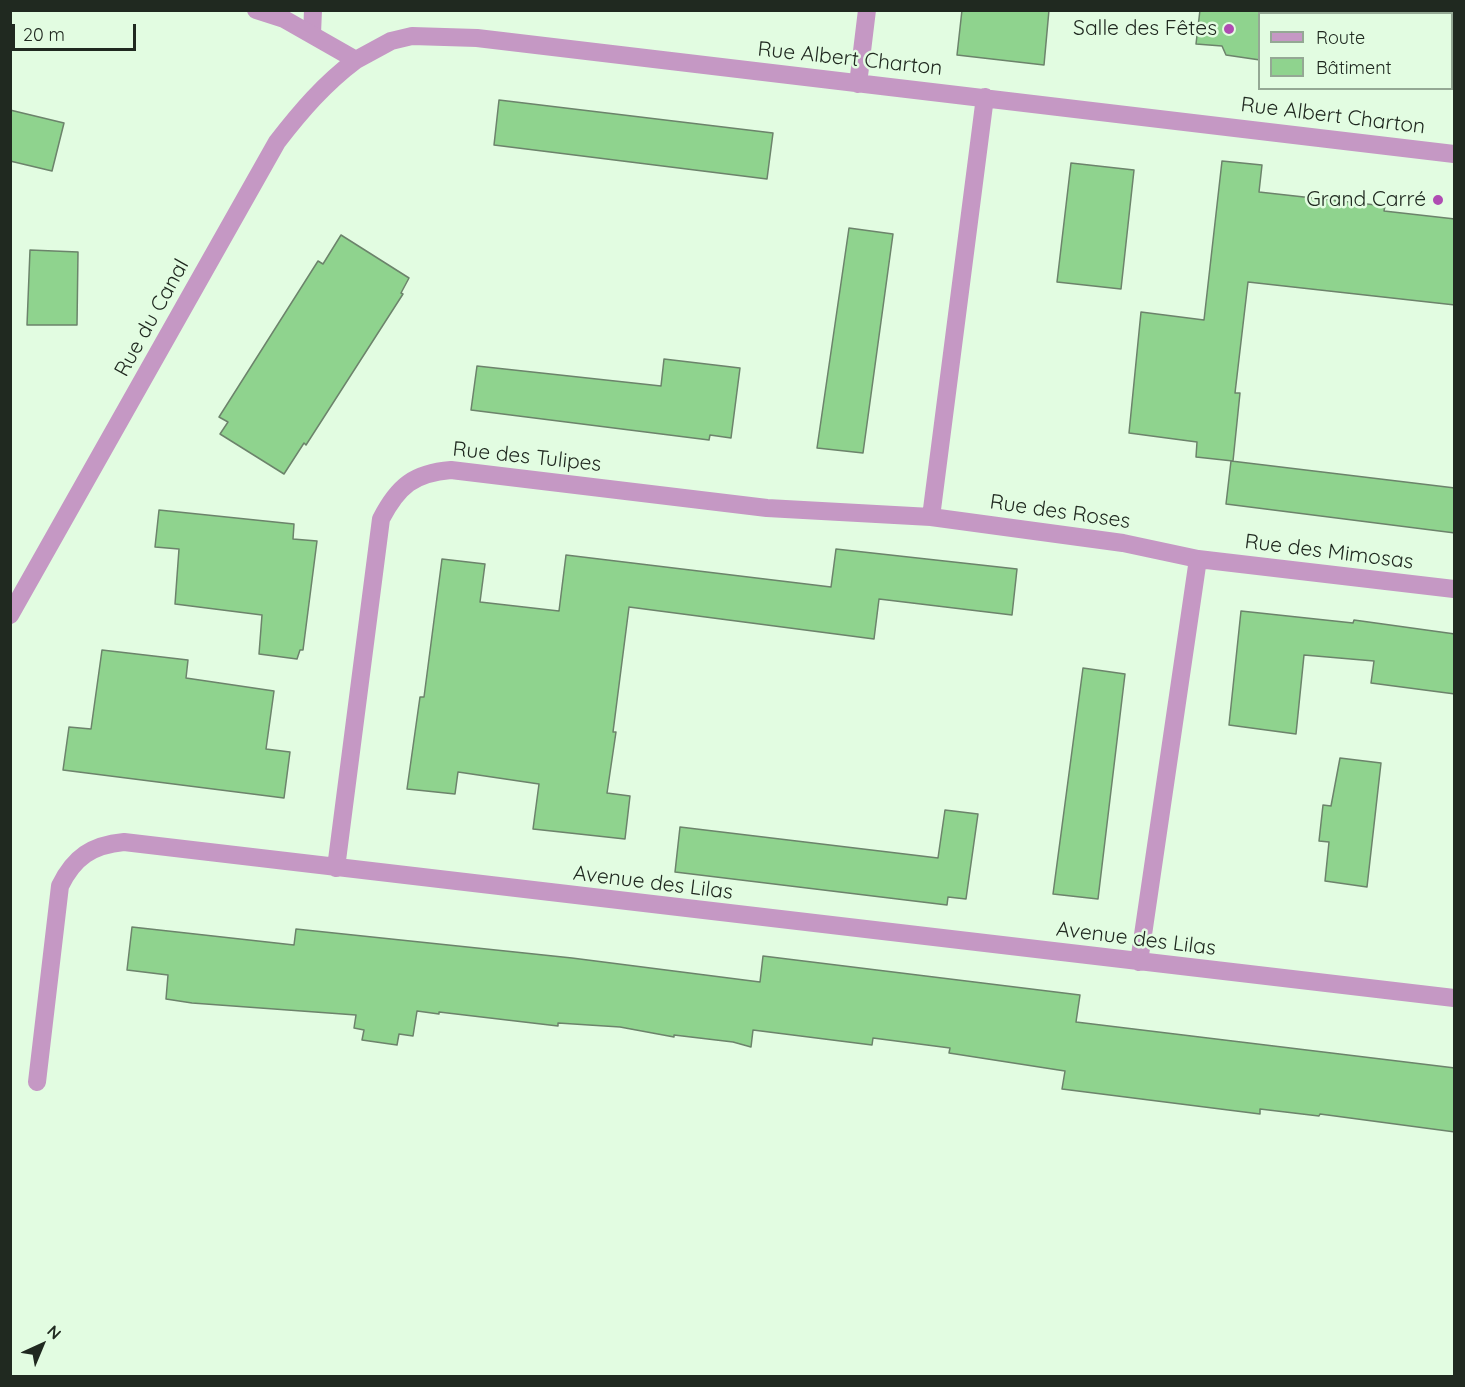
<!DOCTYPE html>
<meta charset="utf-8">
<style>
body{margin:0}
#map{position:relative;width:1465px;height:1387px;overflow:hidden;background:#e2fce1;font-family:Quicksand,sans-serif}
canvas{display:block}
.frame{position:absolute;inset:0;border:12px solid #202920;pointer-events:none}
.legend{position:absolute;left:1258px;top:12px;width:195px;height:78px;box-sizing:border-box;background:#e2fce1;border:2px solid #94a894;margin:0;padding:8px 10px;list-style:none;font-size:18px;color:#202920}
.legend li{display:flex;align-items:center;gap:12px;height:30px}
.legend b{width:30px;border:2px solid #94a894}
.north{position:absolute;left:12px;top:1315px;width:60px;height:60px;-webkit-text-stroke:4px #e2fce1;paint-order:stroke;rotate:44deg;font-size:16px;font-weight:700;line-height:24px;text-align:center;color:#202920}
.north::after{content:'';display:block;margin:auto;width:21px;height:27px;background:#202920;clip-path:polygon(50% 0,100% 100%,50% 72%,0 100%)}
.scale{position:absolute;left:12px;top:24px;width:124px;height:27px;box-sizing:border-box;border:3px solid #202920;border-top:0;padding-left:8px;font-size:18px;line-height:21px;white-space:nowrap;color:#202920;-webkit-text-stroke:4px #e2fce1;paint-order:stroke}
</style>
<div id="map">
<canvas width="1465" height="1387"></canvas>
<div class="frame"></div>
<ul class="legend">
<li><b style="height:8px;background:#c598c4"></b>Route</li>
<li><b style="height:16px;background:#8fd38e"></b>Bâtiment</li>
</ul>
<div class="north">N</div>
<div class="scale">20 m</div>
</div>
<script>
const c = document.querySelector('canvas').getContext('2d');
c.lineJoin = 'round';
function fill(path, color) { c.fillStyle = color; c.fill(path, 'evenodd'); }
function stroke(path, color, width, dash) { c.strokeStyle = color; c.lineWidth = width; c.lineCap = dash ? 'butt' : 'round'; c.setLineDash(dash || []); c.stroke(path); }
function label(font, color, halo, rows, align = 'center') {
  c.font = font + ' Quicksand,sans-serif'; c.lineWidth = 5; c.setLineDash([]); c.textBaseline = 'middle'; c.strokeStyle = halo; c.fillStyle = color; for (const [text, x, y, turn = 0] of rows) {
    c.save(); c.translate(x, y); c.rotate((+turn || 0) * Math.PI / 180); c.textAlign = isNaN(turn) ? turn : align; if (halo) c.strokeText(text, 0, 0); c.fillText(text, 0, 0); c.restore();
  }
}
const building = new Path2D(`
 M962,10H1049L1044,65L957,55Z
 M1200,10H1260V60L1226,55L1222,46L1196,44Z
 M499,100L773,133L767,179L494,145Z
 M10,110L64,123L52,171L10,161Z
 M1222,161L1262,165L1259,192L1385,206L1384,211L1455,219V305L1248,282L1235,393H1240L1233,461L1196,457L1197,442L1129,433L1141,312L1204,320Z
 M1071,163L1134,170L1121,289L1057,282Z
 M849,228L893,234L863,453L817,448Z
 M341,235L409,278L401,293L403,294L306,445L304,443L284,474L220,434L228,422L219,417L318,261L323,264Z
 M30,250L78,252L77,325H27Z
 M664,359L740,368L731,438L710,435L709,440L471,410L477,366L661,386Z
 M1231,461L1455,488V533L1226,504Z
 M159,510L294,524L293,539L317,541L303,650H300L297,659L259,654L262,615L175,604L179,549L155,547Z
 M836,549L1017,569L1012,615L879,599L874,639L629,607L613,732H616L607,793L630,796L625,839L533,829L539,784L458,772L455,794L407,789L420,697H424L442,559L485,564L480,602L559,611L566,555L831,587Z
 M1241,611L1353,623L1354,620L1455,634V694L1371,683L1374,661L1304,655L1296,734L1229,725Z
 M102,650L188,660L186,678L274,691L266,749L290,752L284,798L63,770L69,727L91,729Z
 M1083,668L1125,674L1098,899L1053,894Z
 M1340,758L1381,763L1367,887L1325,881L1329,842L1319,841L1323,805L1331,806Z
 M945,810L978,814L966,899L948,897L947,905L675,872L680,827L938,858Z
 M132,927L294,945L296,929L572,958L760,982L763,956L1080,995L1076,1022L1455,1068V1132L1320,1114L1319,1116L1260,1109V1114L1062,1089L1065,1071L949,1053L950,1048L873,1038L872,1045L753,1030L751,1047L733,1042L674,1035V1037L620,1027L558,1023V1026L439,1012V1014L417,1011L413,1036L399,1034L397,1045L362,1040L364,1030L354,1028L356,1015L192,1003L166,999L168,975L127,970Z`);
fill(building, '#8fd38e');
stroke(building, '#6c836b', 1.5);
stroke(new Path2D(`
 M312,34L313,10`), '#c598c4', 18);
stroke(new Path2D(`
 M256,10L284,19L356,60L391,41L412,36L477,38L1454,154
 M858,84L867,10
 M985,97L931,517L1123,543L1198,559L1139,962
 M1198,559L1454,589
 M10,615L277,142C301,111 324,84 356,60
 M336,868L381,519C398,486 414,473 451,470L767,508L931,517
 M37,1082L60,886C74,857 92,845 124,842L1454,998`), '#c598c4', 18);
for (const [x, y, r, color] of [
 [1229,29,6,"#af4cb2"],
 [1438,200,6,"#af4cb2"]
]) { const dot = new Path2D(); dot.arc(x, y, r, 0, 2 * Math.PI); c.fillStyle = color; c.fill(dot); stroke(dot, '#e2fce1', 2); }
label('21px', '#202920', '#e2fce1', [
 ["Salle des Fêtes",1217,29],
 ["Grand Carré",1426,200]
], 'right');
label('21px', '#202920', '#e2fce1', [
 ["Rue Albert Charton",850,59,6],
 ["Rue Albert Charton",1333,116,7],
 ["Rue du Canal",152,318,-61],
 ["Rue des Tulipes",527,457,6],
 ["Rue des Roses",1060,512,8],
 ["Rue des Mimosas",1329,552,7],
 ["Avenue des Lilas",653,883,7],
 ["Avenue des Lilas",1136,939,7]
]);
</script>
